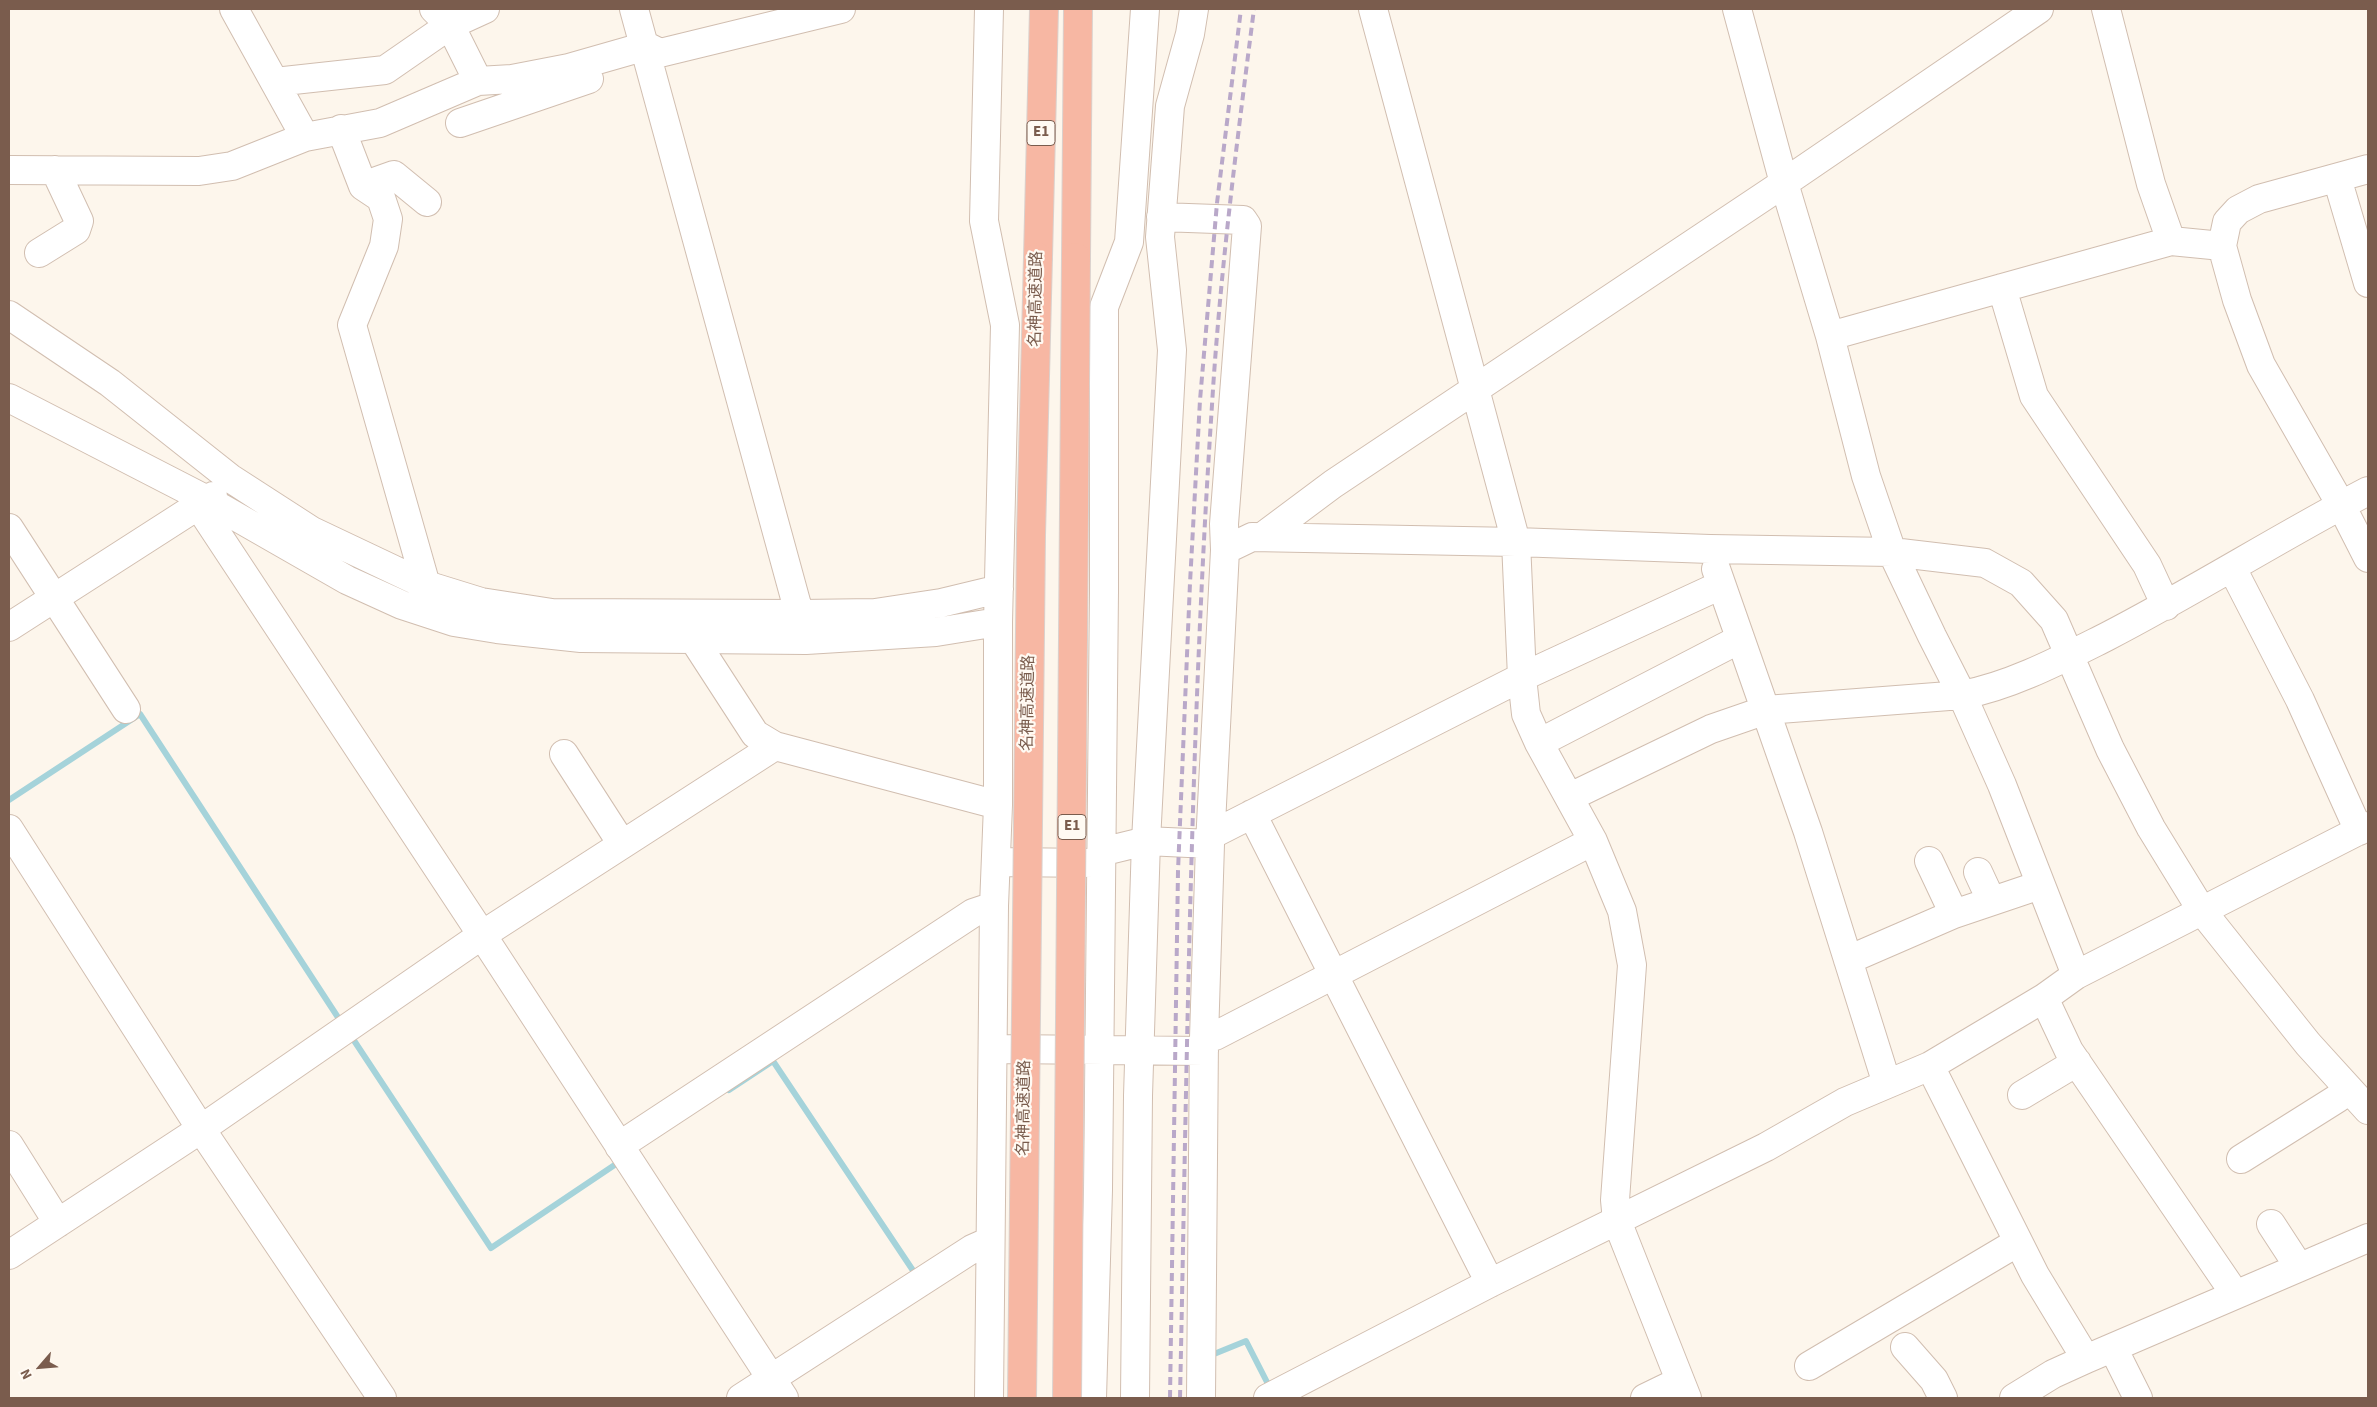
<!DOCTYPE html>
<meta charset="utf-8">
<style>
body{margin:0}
#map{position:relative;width:2377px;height:1407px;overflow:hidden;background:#fdf6ec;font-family:"Source Sans 3",sans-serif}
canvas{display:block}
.frame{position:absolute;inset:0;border:10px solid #7a5c4d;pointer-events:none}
.north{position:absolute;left:15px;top:1342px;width:50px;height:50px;-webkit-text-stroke:4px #fffaf3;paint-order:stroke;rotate:243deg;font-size:14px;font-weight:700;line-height:20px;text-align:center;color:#7a5c4d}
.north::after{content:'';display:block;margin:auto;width:18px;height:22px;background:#7a5c4d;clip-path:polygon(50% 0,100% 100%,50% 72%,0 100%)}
</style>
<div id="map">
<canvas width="2377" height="1407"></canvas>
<div class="frame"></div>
<div class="north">N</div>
</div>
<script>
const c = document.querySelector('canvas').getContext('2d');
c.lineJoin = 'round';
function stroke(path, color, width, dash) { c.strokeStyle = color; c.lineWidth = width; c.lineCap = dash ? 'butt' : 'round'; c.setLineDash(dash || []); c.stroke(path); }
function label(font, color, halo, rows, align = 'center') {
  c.font = font + ' "Source Sans 3","Noto Sans JP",sans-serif'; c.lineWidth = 4.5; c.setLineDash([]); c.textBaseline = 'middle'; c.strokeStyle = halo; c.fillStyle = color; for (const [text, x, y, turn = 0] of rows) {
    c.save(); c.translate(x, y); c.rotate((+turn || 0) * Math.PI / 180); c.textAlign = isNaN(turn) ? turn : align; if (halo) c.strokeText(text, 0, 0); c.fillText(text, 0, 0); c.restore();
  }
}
stroke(new Path2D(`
 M9,800L140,714L341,1022
 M353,1039L491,1248L622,1160
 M729,1090L773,1061L916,1275
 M1214,1354L1246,1341L1270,1388`), '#a5d3da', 6);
const minor = new Path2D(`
 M234,9L305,137
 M434,9L450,25L478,81
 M634,9L804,631
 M989,9L984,221L1005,325L998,622V805L994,906L989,1398
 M1373,9L1516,542L1522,677L1526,714L1539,743L1593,841L1622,911L1632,965L1615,1200L1617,1221L1687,1398
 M1737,9L1784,183L1830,336L1866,476L1892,552L1932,636L1962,695L2002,785L2076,975
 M2106,9L2151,184L2171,241
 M275,82L385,70L450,25L485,9
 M460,123L589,79
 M341,129L363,186L381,198L388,219L384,246L352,325L426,585L425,598
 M2368,169L2259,199L2238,210L2227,222L2222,246L2237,300L2261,365L2341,505L2368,558
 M9,170L199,171L232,166L305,137L380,123L478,81L512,79L569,68L646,46L660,53L841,9
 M2337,178L2368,283
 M363,186L394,175L427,202
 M1161,217L1243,220L1247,226L1224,524L1225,550
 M39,253L76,230L79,221L55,170
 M2002,288L2034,396L2147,565L2166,606
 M9,315L110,383L230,478L312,531L426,585L481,602L552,613L801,614L875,613L941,603L999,589
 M1830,336L2171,241L2222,246
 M9,398L209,501L347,580L402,605L454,622L497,629L581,638L806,640L936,632L998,622
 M198,505L482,935L784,1398
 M9,528L126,709
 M1262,537L1333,484L1784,183L2039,9
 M2232,568L2300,700L2359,831
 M1716,569L1808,832L1887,1084
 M9,627L213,496
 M694,640L755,734L775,746L998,805
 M1539,743L1740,639
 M564,754L622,844
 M1570,797L1711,729L1766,710L1962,695C2011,686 2062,659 2106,637C2195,591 2280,537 2368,491
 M1252,814L1490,1283
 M9,829L201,1129L382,1398
 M1211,835L1522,677L1721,585
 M1101,852L1146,841L1210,844
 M1929,861L1954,914
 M1004,862L1094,863
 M1978,872L1991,900
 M1848,960L1954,914L2040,885
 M2044,998L2069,1051L2235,1294
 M1204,1038L1215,1036L1593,841
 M1003,1049L1204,1051
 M1930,1066L2035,1275L2086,1359
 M2022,1095L2077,1062
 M9,1145L58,1223
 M619,1146L973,913L994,906
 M2241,1159L2338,1098L2346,1087
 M2271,1224L2299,1267
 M9,1255L201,1129L482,935L775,746
 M1905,1347L1934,1380L1943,1398
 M2113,1348L2138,1398
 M1809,1366L2018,1242
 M741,1398L972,1249L990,1241
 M1092,1398L1098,1190L1104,591V307L1129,242L1145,9
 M1135,1398L1138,1096L1146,841L1172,350L1160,237L1170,106L1190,34L1194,9
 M1201,1398L1204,1038L1210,844L1225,550L1252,537L1516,542L1710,549L1892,552L1985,563L2021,583L2054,620L2110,749L2151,828L2202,911L2308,1044L2368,1110
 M1268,1398L1490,1283L1766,1147L1845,1102L1930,1066L2044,998L2076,975L2368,826
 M1645,1398L1680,1381
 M2014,1398L2053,1374L2086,1359L2368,1238`);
const highway = new Path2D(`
 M1038,257L1044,9
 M1076,257L1078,9`);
stroke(minor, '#d1beb0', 30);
stroke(highway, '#dad1cd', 30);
stroke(minor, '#fff', 28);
stroke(highway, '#f7b7a3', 28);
stroke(new Path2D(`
 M1170,1398L1178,871L1190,583L1200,400L1217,203L1241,9
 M1180,1398C1187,1067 1190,736 1212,405C1220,273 1237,141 1254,9`), '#b9a8c9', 4, [8, 5]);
const highwayBridge = new Path2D(`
 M1022,1398L1031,535L1038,257
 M1067,1398L1076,257`);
stroke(highwayBridge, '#dad1cd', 30, []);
stroke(highwayBridge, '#f7b7a3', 28);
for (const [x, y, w] of [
 [1041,133,28],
 [1072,827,28]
]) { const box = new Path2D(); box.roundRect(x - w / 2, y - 12.5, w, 25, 4); c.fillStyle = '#fffaf3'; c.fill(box); stroke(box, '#7a5c4d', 1); }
label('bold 15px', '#7a5c4d', null, [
 ["E1",1041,133],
 ["E1",1072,827]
]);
label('16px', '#7a5c4d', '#fffaf3', [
 ["名神高速道路",1037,299,-89],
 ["名神高速道路",1029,703,-89],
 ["名神高速道路",1025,1108,-89]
]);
</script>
